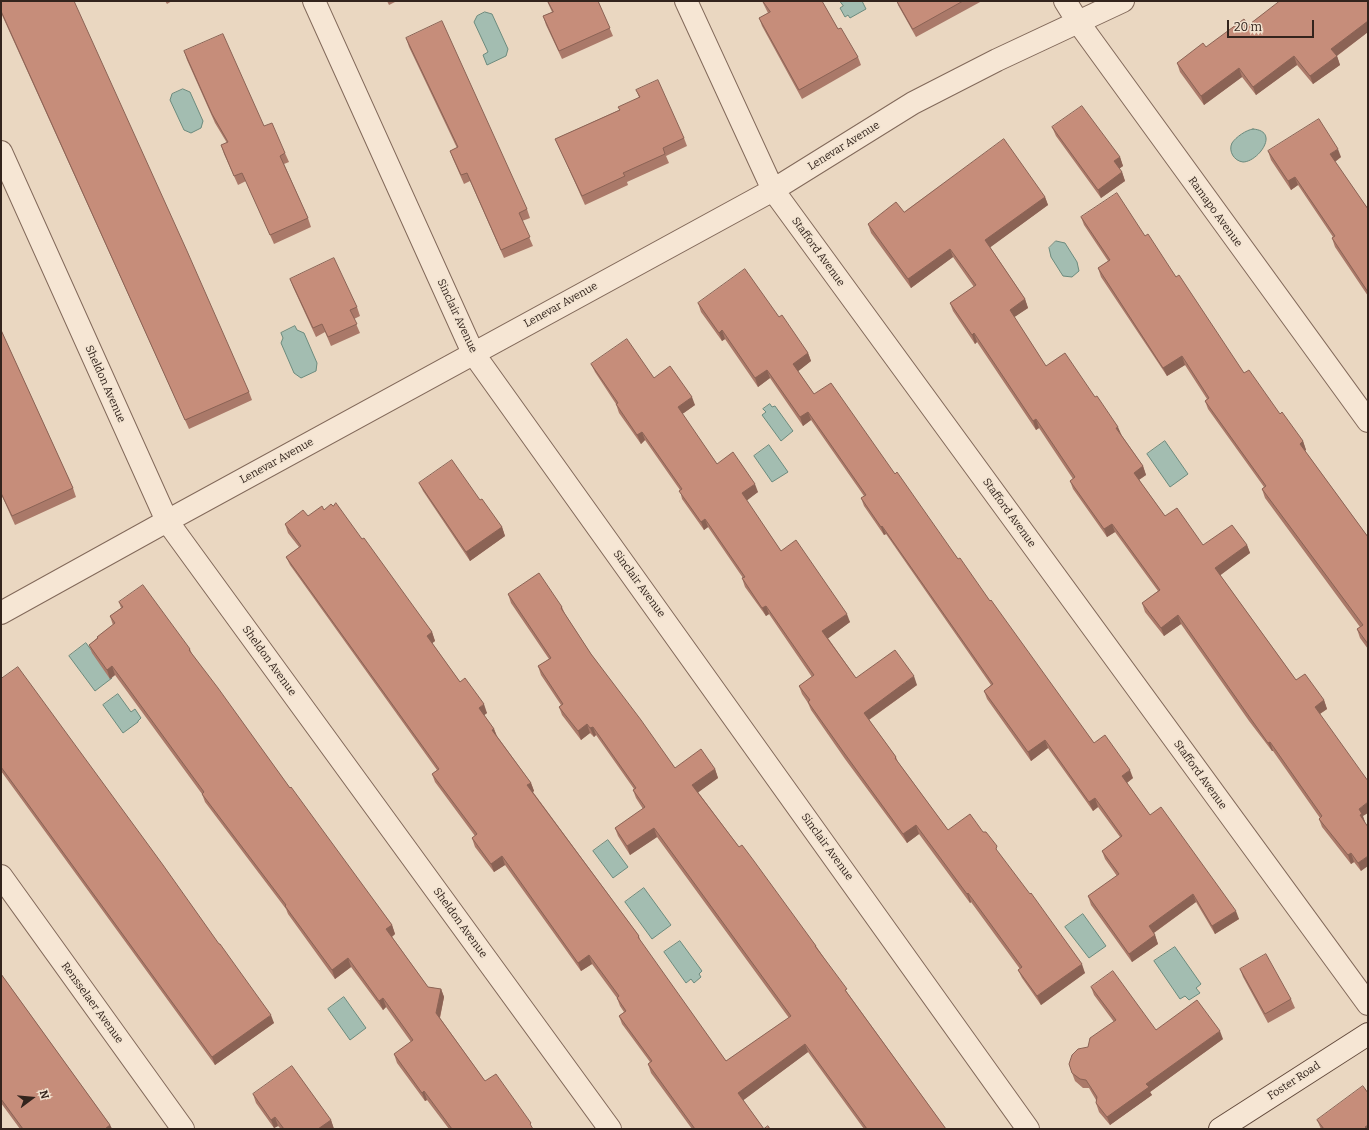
<!DOCTYPE html>
<style>
body{margin:0}
#map{position:relative;width:1369px;height:1130px;overflow:hidden;background:#ead7c1;font-family:Bitter,serif}
canvas{display:block}
.frame{position:absolute;inset:0;border:2px solid #33241d;pointer-events:none}
.north{position:absolute;left:12px;top:1078px;width:40px;height:40px;-webkit-text-stroke:3px #f2e3d0;paint-order:stroke;rotate:74deg;font-size:11px;font-weight:700;line-height:16px;text-align:center;color:#33241d}
.north::after{content:'';display:block;margin:auto;width:14px;height:18px;background:#33241d;clip-path:polygon(50% 0,100% 100%,50% 72%,0 100%)}
.scale{position:absolute;left:1227px;top:20px;width:87px;height:18px;box-sizing:border-box;border:2px solid #33241d;border-top:0;padding-left:5px;font-size:12px;line-height:14px;white-space:nowrap;color:#33241d;-webkit-text-stroke:3px #f2e3d0;paint-order:stroke}
</style>
<div id="map">
<canvas width="1369" height="1130"></canvas>
<div class="frame"></div>
<div class="north">N</div>
<div class="scale">20 m</div>
</div>
<script>
const c = document.querySelector('canvas').getContext('2d');
c.lineJoin = 'round';
function fill(path, color) { c.fillStyle = color; c.fill(path, 'evenodd'); }
function stroke(path, color, width, dash) { c.strokeStyle = color; c.lineWidth = width; c.lineCap = dash ? 'butt' : 'round'; c.setLineDash(dash || []); c.stroke(path); }
function label(font, color, halo, rows, align = 'center') {
  c.font = font + ' Bitter,serif'; c.lineWidth = 3; c.setLineDash([]); c.textBaseline = 'middle'; c.strokeStyle = halo; c.fillStyle = color; for (const [text, x, y, turn = 0] of rows) {
    c.save(); c.translate(x, y); c.rotate((+turn || 0) * Math.PI / 180); c.textAlign = isNaN(turn) ? turn : align; if (halo) c.strokeText(text, 0, 0); c.fillText(text, 0, 0); c.restore();
  }
}
const water = new Path2D(`
 M840,1H862L866,9L850,18L848,15L845,17L840,8L843,6Z
 M485,12L492,14L508,49L506,56L487,65L483,55L488,52L474,22L477,16Z
 M183,89L190,92L203,121L201,128L191,133L184,130L170,100L172,94Z
 M1253,129C1281,131 1258,162 1243,162C1234,161 1228,151 1232,143C1236,137 1246,130 1253,129Z
 M1056,241L1065,243L1077,262L1079,271L1072,277L1063,276L1051,257L1049,248Z
 M295,326L297,330L304,333L317,363L316,371L301,378L294,373L281,343L283,338L281,333Z
 M770,404L772,407L775,406L793,431L781,441L762,415L766,412L763,409Z
 M1165,441L1188,474L1170,487L1147,454Z
 M769,445L788,472L772,482L754,456Z
 M86,643L112,678L95,691L69,656Z
 M118,694L131,712L135,709L141,718L138,721V722L123,733L103,705Z
 M608,840L628,867L613,878L593,851Z
 M644,888L671,925L652,939L625,902Z
 M1083,914L1106,946L1089,958L1065,927Z
 M680,941L702,971L699,974L701,977L694,983L691,979L686,983L664,952Z
 M1175,947L1201,984L1196,988L1200,993L1189,1000L1185,996L1180,999L1154,961Z
 M344,997L366,1028L350,1040L328,1009Z`);
fill(water, '#a3bdb1');
stroke(water, '#6b8a7d', 1);
const street = new Path2D(`
 M314,1L473,353L1028,1129
 M686,1L773,190L1368,1004
 M1065,1L1078,22L1368,421
 M1,152L167,521L610,1129
 M1,613L167,521L773,190L913,103L997,60L1123,1
 M1,876L183,1129`);
const secondary = new Path2D(`
 M1220,1129L1368,1034`);
stroke(street, '#82695a', 24);
stroke(secondary, '#644b3d', 24);
stroke(street, '#f6e6d4', 22);
stroke(secondary, '#f6e6d4', 22);
fill(new Path2D(`
 M1,1L249,392L252,400L189,429L1,13Z
 M165,1H172L167,4Z
 M387,1H397L389,5Z
 M547,1H598L613,36L562,59L546,25L543,16L552,12Z
 M762,1H822L838,29L858,57L861,65L802,99L762,26L759,18L768,13Z
 M897,1H982L916,37L898,5Z
 M1368,1V32L1337,56L1340,65L1313,84L1297,65L1256,95L1242,77L1204,105L1180,72L1177,63L1248,25Z
 M406,38L527,209L530,218L522,221L533,246L504,258L470,181L464,184L453,159L450,151L457,148L409,47Z
 M184,51L264,126L285,153L289,162L284,164L308,218L311,227L274,244L246,181L238,185L224,154L221,145L227,143L215,123L187,60Z
 M636,90L684,138L687,146L666,156L669,163L627,182L628,185L585,205L559,147L555,139L619,110L639,97Z
 M1052,127L1120,157L1123,166L1119,169L1122,172L1125,181L1101,198L1056,136Z
 M1268,151L1341,157L1335,162L1368,209V296L1335,247L1332,238L1333,237L1298,185L1291,190L1271,160Z
 M1045,197L1048,205L990,247L1025,299L1028,308L1014,317L1046,366L1095,397L1143,466L1146,475L1139,480L1165,516L1203,545H1247L1250,553L1220,575L1296,680L1324,700L1327,709L1320,714L1365,822V823L1361,871L1354,862L1351,864L1322,827L1319,819L1320,818L1273,751H1272L1249,721L1181,624L1164,636L1145,612L1142,603L1158,591L1115,532L1107,537L1073,489L1070,481L1073,479L1039,428L1036,430L977,342L975,344L953,311L950,303L974,287L953,257L911,288L871,233L868,224L904,212Z
 M1081,217L1145,236L1176,277L1244,373L1303,441L1306,450L1305,451L1368,537V649L1360,638L1357,629L1360,627L1265,498L1262,489L1264,487L1208,409L1205,401L1207,399L1185,365L1167,376L1101,277L1098,268L1108,261L1084,225Z
 M290,279L357,307L360,316L354,319L360,333L331,346L325,332L316,337L293,287Z
 M698,303L779,317L808,353L811,361L798,371L814,394L895,474L958,559L990,601L1094,743L1133,778L1127,783L1150,815L1239,919L1215,934L1196,902L1154,933L1155,935L1158,944L1132,962L1091,905L1088,896L1117,876L1105,859L1102,851L1120,837L1098,807L1093,811L1048,748L1031,761L987,699L984,691L991,685L886,534L884,535L864,506L861,498L864,496L811,420L803,426L770,378L758,387L725,339L722,341L701,312Z
 M1,330L73,488L76,497L15,525L1,494Z
 M591,364L654,378L695,405L682,414L717,464L758,492L746,500L781,551L850,622L828,638L856,678L917,685L869,720L896,757L898,762L948,830L999,854L1085,973L1041,1005L1022,978L1018,970L1020,969L971,902L970,903L919,834L907,843L845,759L811,710L808,703L802,694L799,686L812,677L769,614L766,616L745,587L742,578H743L708,527L704,530L682,499L680,490L645,440L641,444L619,413L616,404L595,372Z
 M419,483L480,500L502,527L505,536L470,561L423,491Z
 M324,510L432,632L435,641L432,643L460,682L487,713L484,715L494,729L497,736L531,783L534,791L533,792L639,936L641,943L726,1061L789,1018L657,837L630,855L618,836L615,828L643,809L636,798L633,790L634,789L596,735L594,737L590,733L581,740L562,715L559,707L561,705L541,675L538,666L549,659L511,603L508,594L562,607L565,614L591,654L675,768L715,769L718,778L698,792L739,847L816,946L818,949L849,995L946,1129H864L808,1052L743,1100L764,1129H692L651,1073L648,1064L650,1062L622,1024L619,1016L624,1012L620,1006L617,998L592,964L581,971L505,865L494,872L475,847L472,838L475,836L435,782L432,774L437,770L290,565L286,557L299,547L288,533L285,524L308,516Z
 M119,602L190,649L192,654L290,788L392,925L395,934L392,937L428,987L441,989L444,997L440,1018L485,1081L533,1129H449L427,1100L425,1101L397,1063L394,1054L411,1042L386,1007L383,1010L351,967L335,979L288,914L286,909L205,802L202,794L115,675L110,679L92,653L89,645L97,638V637L113,625L110,616L121,608Z
 M1,679L274,1023L215,1065L1,771Z
 M1240,969L1291,999L1295,1008L1268,1023L1243,977Z
 M1,974L110,1125L112,1129H20L1,1103Z
 M1091,987L1156,1030L1223,1039L1150,1092L1152,1095L1110,1125L1099,1112L1096,1103V1100L1089,1088H1083L1075,1081L1072,1073L1088,1047L1114,1022L1094,995Z
 M253,1094L331,1120L334,1129H281L278,1126L274,1128L256,1103Z
 M1317,1120L1368,1129H1321Z`), '#aa7969');
fill(new Path2D(`
 M1368,21V32L1335,57L1331,49Z
 M1294,56L1297,65L1256,95L1253,87Z
 M1337,56L1340,65L1313,84L1310,76Z
 M1239,68L1242,77L1204,105L1201,96Z
 M1338,149L1341,157L1333,163L1330,154Z
 M1120,157L1123,166L1117,170L1114,161Z
 M1122,172L1125,181L1101,198L1098,190Z
 M1295,177L1298,185L1291,190L1288,181Z
 M1045,197L1048,205L988,249L985,240Z
 M950,249L953,257L911,288L908,279Z
 M1025,299L1028,308L1013,318L1010,310Z
 M722,330L725,339L722,341L719,333Z
 M974,333L977,342L975,344L972,335Z
 M808,353L811,361L796,373L793,364Z
 M1182,356L1185,365L1167,376L1163,368Z
 M767,370L770,378L758,387L755,378Z
 M692,397L695,405L681,415L678,407Z
 M808,412L811,420L803,426L800,417Z
 M1036,419L1039,428L1036,430L1033,421Z
 M1118,427L1122,436L1116,428Z
 M642,432L645,440L641,444L637,435Z
 M1303,441L1306,450L1303,452L1300,444Z
 M1143,466L1146,475L1137,481L1134,473Z
 M755,484L758,492L745,502L742,493Z
 M705,519L708,527L704,530L701,522Z
 M1112,524L1115,532L1107,537L1104,529Z
 M882,526L886,534L884,535L881,527Z
 M502,527L505,536L470,561L466,552Z
 M1247,545L1250,553L1218,577L1215,568Z
 M766,606L769,614L766,616L762,608Z
 M847,614L850,622L826,640L822,631Z
 M1178,615L1181,624L1164,636L1161,628Z
 M432,632L435,641L430,645L427,636Z
 M112,666L115,675L110,679L107,670Z
 M914,676L917,685L867,721L864,713Z
 M1324,700L1327,709L1318,715L1315,707Z
 M484,704L487,713L482,717L479,708Z
 M587,724L590,733L581,740L578,731Z
 M593,727L596,735L594,737L590,728Z
 M494,729L497,737L492,730Z
 M1045,740L1048,748L1031,761L1028,752Z
 M1270,742L1273,751H1272L1268,743Z
 M715,769L718,778L696,794L692,785Z
 M1130,770L1133,778L1125,784L1122,776Z
 M531,783L534,791L530,794L527,785Z
 M1095,798L1098,807L1093,811L1089,802Z
 M1368,802V813L1363,816L1365,822L1363,824L1360,815L1359,809Z
 M916,825L919,834L907,843L903,834Z
 M654,828L657,837L630,855L627,846Z
 M1351,853L1354,862L1351,864L1348,855Z
 M502,856L505,865L494,872L491,864Z
 M1368,856V866L1361,871L1358,863Z
 M968,893L971,902L970,903L967,894Z
 M1193,894L1196,902L1152,934L1149,926Z
 M1236,911L1239,919L1215,934L1212,926Z
 M392,925L395,934L390,938L386,929Z
 M1155,935L1158,944L1132,962L1129,954Z
 M589,955L592,964L581,971L578,963Z
 M348,958L351,967L335,979L332,970Z
 M1082,964L1085,973L1041,1005L1037,996Z
 M441,989L444,997L439,1021L436,1013Z
 M383,998L386,1007L383,1010L379,1001Z
 M271,1015L274,1023L215,1065L212,1057Z
 M1220,1031L1223,1039L1150,1092L1152,1095L1110,1125L1107,1117L1146,1084Z
 M805,1044L808,1052L741,1102L738,1093Z
 M424,1091L427,1100L425,1101L422,1093Z
 M275,1117L278,1126L274,1128L271,1120Z
 M331,1120L334,1129H318Z
 M110,1125L112,1129H105Z
 M1368,1125V1129H1366L1365,1127Z`), '#8b6355');
const building = new Path2D(`
 M1,1H74L187,251L249,392L185,420L1,11Z
 M548,1H598L610,28L559,51L543,16L553,12Z
 M763,1H822L838,29L841,28L858,57L799,90L759,18L770,12Z
 M897,1H963L913,29Z
 M1280,1H1368V21L1331,49L1337,56L1310,76L1294,56L1253,87L1239,68L1201,96L1177,63L1203,43L1206,47L1244,19L1248,25Z
 M442,21L527,209L519,213L530,237L501,250L467,173L461,175L450,151L458,147L406,38Z
 M223,34L264,126L272,123L285,153L280,156L308,218L270,235L242,173L234,176L221,145L228,142L212,114L184,51Z
 M658,80L684,138L663,148L665,154L623,173L625,176L582,196L555,139L620,110L618,107L640,97L636,90Z
 M1082,106L1120,157L1114,161L1122,172L1098,190L1052,127Z
 M1319,119L1338,149L1330,154L1368,209V292L1332,238L1335,236L1295,177L1288,181L1268,151Z
 M1004,139L1045,197L985,240L1025,299L1010,310L1046,366L1065,353L1095,397L1097,396L1118,427L1116,428L1143,466L1134,473L1165,516L1177,508L1203,545L1232,525L1247,545L1215,568L1296,680L1305,674L1324,700L1315,707L1368,781V802L1359,809L1362,814L1360,815L1368,827V856L1358,863L1351,853L1348,855L1319,819L1322,816L1270,742L1268,743L1246,712L1178,615L1161,628L1142,603L1160,590L1112,524L1104,529L1070,481L1075,477L1036,419L1033,421L974,333L972,335L950,303L976,285L950,249L908,279L868,224L896,202L904,212Z
 M1117,193L1145,236L1148,234L1176,277L1179,275L1244,373L1249,370L1280,414L1282,412L1303,441L1300,444L1368,537V644L1357,629L1363,625L1262,489L1266,486L1205,401L1209,398L1182,356L1163,368L1098,268L1110,260L1081,217Z
 M334,258L357,307L350,310L357,324L328,337L322,324L313,328L290,279Z
 M745,269L779,317L782,315L808,353L793,364L814,394L831,383L895,474L897,472L958,559L960,558L990,601L991,600L1094,743L1105,735L1130,770L1122,776L1150,815L1161,807L1236,911L1212,926L1193,894L1149,926L1155,935L1129,954L1088,896L1119,874L1102,851L1122,836L1095,798L1089,802L1045,740L1028,752L984,691L993,684L882,526L881,527L861,498L866,495L808,412L800,417L767,370L755,378L722,330L719,333L698,303Z
 M1,330L73,488L12,516L1,493Z
 M627,339L654,378L670,366L692,397L678,407L717,464L733,452L755,484L742,493L781,551L796,540L847,614L822,631L856,678L895,650L914,676L864,713L896,757L895,758L948,830L970,814L983,832H986L997,846L996,849L1030,894L1031,893L1082,964L1037,996L1018,970L1022,967L968,893L967,894L916,825L903,834L842,750L808,702L810,700L799,686L814,675L766,606L762,608L742,578L745,577L705,519L701,522L679,491L682,489L642,432L637,435L616,404L618,403L591,364Z
 M452,460L480,500L482,499L502,527L466,552L419,483Z
 M336,503L362,539L364,538L432,632L427,636L460,682L465,678L484,704L479,708L494,729L492,730L531,783L527,785L639,936L638,937L726,1061L791,1016L654,828L627,846L615,828L645,807L633,790L636,788L593,727L590,728L587,724L578,731L559,707L563,704L538,666L551,658L508,594L539,573L562,607L561,608L591,654L641,720L675,768L701,749L715,769L692,785L739,847L742,845L754,861L816,946H815L847,989L845,990L946,1129H867L805,1044L738,1093L764,1129H695L648,1064L652,1061L619,1016L626,1011L617,998L619,996L589,955L578,963L502,856L491,864L472,838L477,834L432,774L439,769L286,557L301,546L285,524L303,510L308,516L322,506L324,510L331,504L333,506Z
 M143,585L190,649L189,650L218,688L290,788L291,787L392,925L386,929L428,987L441,989L436,1013L485,1081L496,1074L531,1123L530,1124L533,1129H452L424,1091L422,1093L394,1054L413,1040L383,998L379,1001L348,958L332,970L285,906L286,905L202,794L204,792L112,666L107,670L89,645L98,638L97,637L115,623L110,616L123,607L119,602Z
 M18,667L163,865L219,944H220L271,1015L212,1057L1,767V679Z
 M1266,954L1291,999L1265,1014L1240,969Z
 M1113,971L1156,1030L1197,1000L1220,1031L1146,1084L1149,1087L1107,1117L1096,1103L1097,1097L1086,1080L1080,1079L1072,1073L1069,1064L1072,1055L1078,1049L1088,1047L1090,1038L1116,1020L1091,987Z
 M1,974L110,1125L105,1129H23L1,1099Z
 M292,1066L331,1120L318,1129H284L275,1117L271,1120L253,1094Z
 M1363,1086L1368,1093V1125L1365,1127L1367,1129H1324L1317,1120Z
 M768,1126L770,1129H764Z`);
fill(building, '#c68d7a');
stroke(building, '#8b6355', 1);
label('11px', '#33241d', '#f2e3d0', [
 ["Lenevar Avenue",844,146,-32],
 ["Ramapo Avenue",1215,212,54],
 ["Stafford Avenue",818,252,54],
 ["Lenevar Avenue",561,305,-29],
 ["Sinclair Avenue",457,316,65],
 ["Sheldon Avenue",105,384,66],
 ["Lenevar Avenue",277,461,-29],
 ["Stafford Avenue",1009,513,54],
 ["Sinclair Avenue",639,584,54],
 ["Sheldon Avenue",269,661,54],
 ["Stafford Avenue",1200,775,54],
 ["Sinclair Avenue",827,847,54],
 ["Sheldon Avenue",460,923,54],
 ["Rensselaer Avenue",92,1003,54],
 ["Foster Road",1294,1081,-33]
]);
</script>
